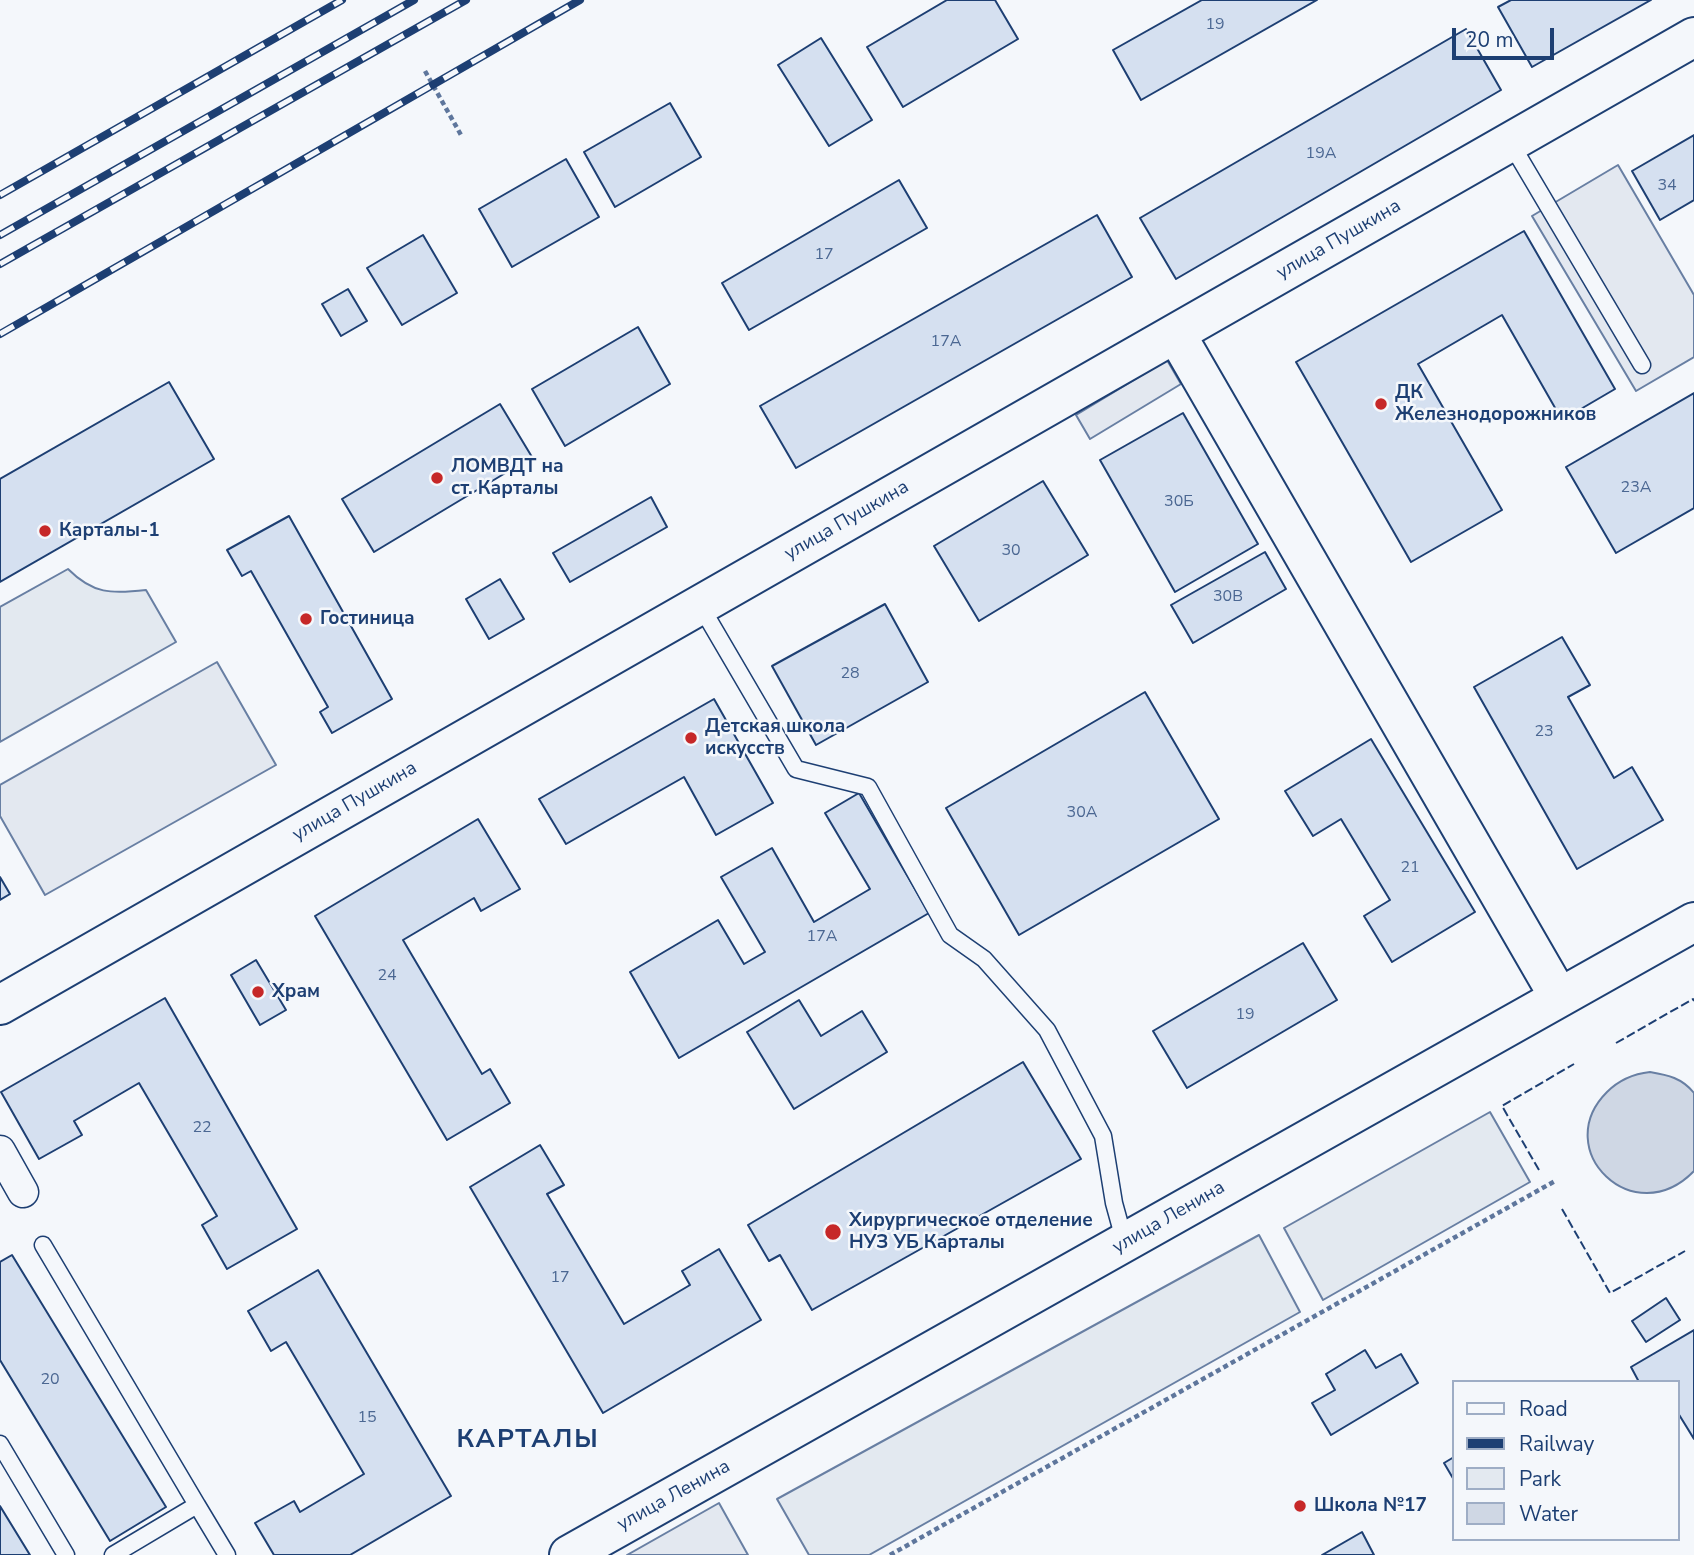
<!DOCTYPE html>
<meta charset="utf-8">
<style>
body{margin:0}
#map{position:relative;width:1694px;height:1555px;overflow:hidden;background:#f4f7fb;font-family:"Nunito Sans",sans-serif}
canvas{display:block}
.legend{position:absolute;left:1452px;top:1380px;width:228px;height:161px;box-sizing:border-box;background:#f4f7fb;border:2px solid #9eadc5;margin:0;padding:9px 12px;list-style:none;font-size:21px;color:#1d3f73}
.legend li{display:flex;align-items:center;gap:14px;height:35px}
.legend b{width:35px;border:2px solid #9eadc5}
.scale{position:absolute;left:1452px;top:28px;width:102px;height:32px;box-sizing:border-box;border:4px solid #1d3f73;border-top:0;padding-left:9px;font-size:21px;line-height:24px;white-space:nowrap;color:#1d3f73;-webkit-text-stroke:5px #f4f7fb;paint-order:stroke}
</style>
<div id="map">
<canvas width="1694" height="1555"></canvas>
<ul class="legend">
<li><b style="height:9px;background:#f4f7fb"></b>Road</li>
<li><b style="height:9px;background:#1d3f73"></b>Railway</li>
<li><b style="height:19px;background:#e3e9f0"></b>Park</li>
<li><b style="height:19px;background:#cfd7e4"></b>Water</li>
</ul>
<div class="scale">20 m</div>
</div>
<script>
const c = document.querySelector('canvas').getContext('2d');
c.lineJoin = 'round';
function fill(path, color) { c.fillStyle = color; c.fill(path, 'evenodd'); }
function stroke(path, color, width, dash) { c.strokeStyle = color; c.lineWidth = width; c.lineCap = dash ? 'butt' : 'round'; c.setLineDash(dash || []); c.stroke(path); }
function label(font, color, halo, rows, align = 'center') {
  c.font = font + ' "Nunito Sans",sans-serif'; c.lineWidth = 5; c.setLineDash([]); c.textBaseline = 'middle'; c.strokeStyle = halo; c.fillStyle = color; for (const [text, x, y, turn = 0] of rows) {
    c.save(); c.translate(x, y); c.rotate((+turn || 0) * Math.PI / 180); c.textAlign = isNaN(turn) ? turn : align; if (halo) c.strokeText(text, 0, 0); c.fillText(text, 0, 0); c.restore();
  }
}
const green = new Path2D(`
 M68,569C93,594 111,594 146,590L176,642L0,742V607Z
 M1490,1112L1530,1182L1323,1300L1284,1228Z
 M1259,1235L1300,1312L869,1555H809L777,1499Z`);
fill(green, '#e3e9f0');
stroke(green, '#687fa3', 2);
const parking = new Path2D(`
 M1618,165L1694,295V357L1636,391L1532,216Z
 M1167,360L1181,384L1090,439L1076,415Z
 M217,662L276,765L45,895L0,816V785Z
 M719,1503L748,1555H627Z`);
fill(parking, '#e3e8f0');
stroke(parking, '#687fa3', 2);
const water = new Path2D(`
 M1650,1072C1668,1075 1682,1078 1694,1093V1171C1634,1233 1549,1150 1607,1092C1619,1080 1632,1074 1650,1072Z`);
fill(water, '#cfd7e4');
stroke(water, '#687fa3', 2);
const building = new Path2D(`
 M947,0H995L1018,39L903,107L867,47Z
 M1202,0H1317L1141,100L1113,50Z
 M1511,0H1651L1532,67L1498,7Z
 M1466,29L1501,90L1176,279L1140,218Z
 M821,38L872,120L829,146L778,65Z
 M670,103L701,157L615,207L584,152Z
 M1694,135V200L1660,220L1632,171Z
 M566,159L599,217L512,267L479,209Z
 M899,180L927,228L749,330L722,283Z
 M1097,215L1132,277L796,468L760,406Z
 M1524,231L1615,389L1562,420L1502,315L1418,364L1502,510L1411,562L1296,362Z
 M423,235L457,293L402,325L367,268Z
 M348,289L367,321L341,336L322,304Z
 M638,327L670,384L565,446L532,389Z
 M169,382L214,459L0,582V479Z
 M1694,393V508L1616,553L1566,467Z
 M500,404L532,457L374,552L342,499Z
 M1183,413L1258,544L1175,592L1100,460Z
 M1043,481L1088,555L979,621L934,546Z
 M651,497L667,527L570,582L553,553Z
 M289,516L392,699L332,733L320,712L328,707L251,571L242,576L227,550Z
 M1265,552L1286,589L1193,643L1171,605Z
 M500,579L524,619L489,639L466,599Z
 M885,604L928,682L816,745L772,666Z
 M1562,637L1590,685L1568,697L1614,778L1632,767L1663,820L1577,869L1474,687Z
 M1145,692L1219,819L1019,935L946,808Z
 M714,699L773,803L716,835L684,777L566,844L539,799Z
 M1371,739L1475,912L1392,962L1364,916L1390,900L1341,819L1313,836L1285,791Z
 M859,793L929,913L679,1058L630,972L718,920L744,964L765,952L721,877L772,848L814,922L870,889L825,813Z
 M478,819L520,889L481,911L474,898L403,940L482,1074L490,1069L510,1103L447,1140L315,916Z
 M0,877L10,894L0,900Z
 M1303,943L1337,1000L1187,1088L1153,1031Z
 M256,960L286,1010L260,1025L231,975Z
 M165,998L297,1229L227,1269L202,1225L217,1216L139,1083L74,1121L82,1135L39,1159L1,1092Z
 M799,1000L821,1036L862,1011L887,1052L794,1109L747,1032Z
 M1023,1062L1081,1159L812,1310L780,1255L769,1261L748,1225Z
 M540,1145L564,1185L547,1194L624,1324L690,1285L682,1271L719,1249L761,1320L603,1413L470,1187Z
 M12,1255L166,1507L110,1541L0,1360V1262Z
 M318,1270L451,1496L350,1555H274L255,1523L294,1501L300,1512L364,1474L286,1342L271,1351L248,1311Z
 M1666,1298L1680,1320L1646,1342L1632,1321Z
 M1694,1330V1439L1678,1413V1382H1639L1631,1367Z
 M1365,1350L1376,1368L1401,1354L1418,1383L1331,1435L1312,1403L1335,1390L1326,1374Z
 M1454,1457V1480L1444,1463Z
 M0,1506L30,1555H0Z
 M1362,1532L1374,1555H1322Z`);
fill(building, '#d5e0f0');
stroke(building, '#1d3f73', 2);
const service = new Path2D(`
 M1510,142L1642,365
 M700,605L796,769L868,787L950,935L984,959L1047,1030L1103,1136L1114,1203L1125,1243
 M43,1245L197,1505
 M0,1444L66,1555
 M113,1555L197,1505L227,1555`);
const minor = new Path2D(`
 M0,1151L23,1192`);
const tertiary = new Path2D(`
 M1176,334L1559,997
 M0,1005L1694,37
 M569,1555L1694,922`);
stroke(service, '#1d3f73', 19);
stroke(minor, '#1d3f73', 33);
stroke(tertiary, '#1d3f73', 42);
stroke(new Path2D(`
 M425,71L461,135
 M890,1555L1555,1181`), '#5e769c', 4.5, [5, 3.5]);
stroke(service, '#f4f7fb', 16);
stroke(minor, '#f4f7fb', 30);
stroke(tertiary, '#f4f7fb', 38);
const rail = new Path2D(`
 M0,195L342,0
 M0,235L414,0
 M0,264L466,0
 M0,334L580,0`);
stroke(rail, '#1d3f73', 8);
stroke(rail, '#f4f7fb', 5, [16]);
stroke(new Path2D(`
 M1616,1043L1693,999L1694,1001
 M1539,1170L1502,1106L1574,1064
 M1562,1209L1610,1293L1685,1251`), '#1d3f73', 2, [9, 3.5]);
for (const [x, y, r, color] of [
 [1381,404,7,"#c62828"],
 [437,478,7,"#c62828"],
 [45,531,7,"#c62828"],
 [306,619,7,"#c62828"],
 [691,738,7,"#c62828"],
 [258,992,7,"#c62828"],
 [833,1232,9,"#c62828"],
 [1300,1506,7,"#c62828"]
]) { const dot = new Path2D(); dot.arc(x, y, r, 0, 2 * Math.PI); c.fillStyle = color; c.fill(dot); stroke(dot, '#f4f7fb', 2.5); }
label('16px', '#4b6792', null, [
 ["19",1215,25],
 ["19А",1321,154],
 ["34",1667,186],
 ["17",824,255],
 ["17А",946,342],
 ["23А",1636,488],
 ["30Б",1179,502],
 ["30",1011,551],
 ["30В",1228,597],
 ["28",850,674],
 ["23",1544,732],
 ["30А",1082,813],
 ["21",1410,868],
 ["17А",822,937],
 ["24",387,976],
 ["19",1245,1015],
 ["22",202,1128],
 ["17",560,1278],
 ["20",50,1380],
 ["15",367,1418]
]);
label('19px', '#1d3f73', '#f4f7fb', [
 ["улица Пушкина",1339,240,-30],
 ["улица Пушкина",847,521,-30],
 ["улица Пушкина",355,802,-30],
 ["улица Ленина",1169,1218,-30],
 ["улица Ленина",674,1496,-29]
]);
label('bold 19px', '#1d3f73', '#f4f7fb', [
 ["ДК",1395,393],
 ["Железнодорожников",1395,415],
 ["ЛОМВДТ на",451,467],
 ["ст. Карталы",451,489],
 ["Карталы-1",59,531],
 ["Гостиница",320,619],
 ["Детская школа",705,727],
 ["искусств",705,749],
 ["Храм",272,992],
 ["Хирургическое отделение",849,1221],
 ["НУЗ УБ Карталы",849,1243],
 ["Школа №17",1314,1506]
], 'left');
c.letterSpacing = '2px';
label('bold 26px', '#1d3f73', '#f4f7fb', [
 ["КАРТАЛЫ",528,1441]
]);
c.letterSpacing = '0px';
</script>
